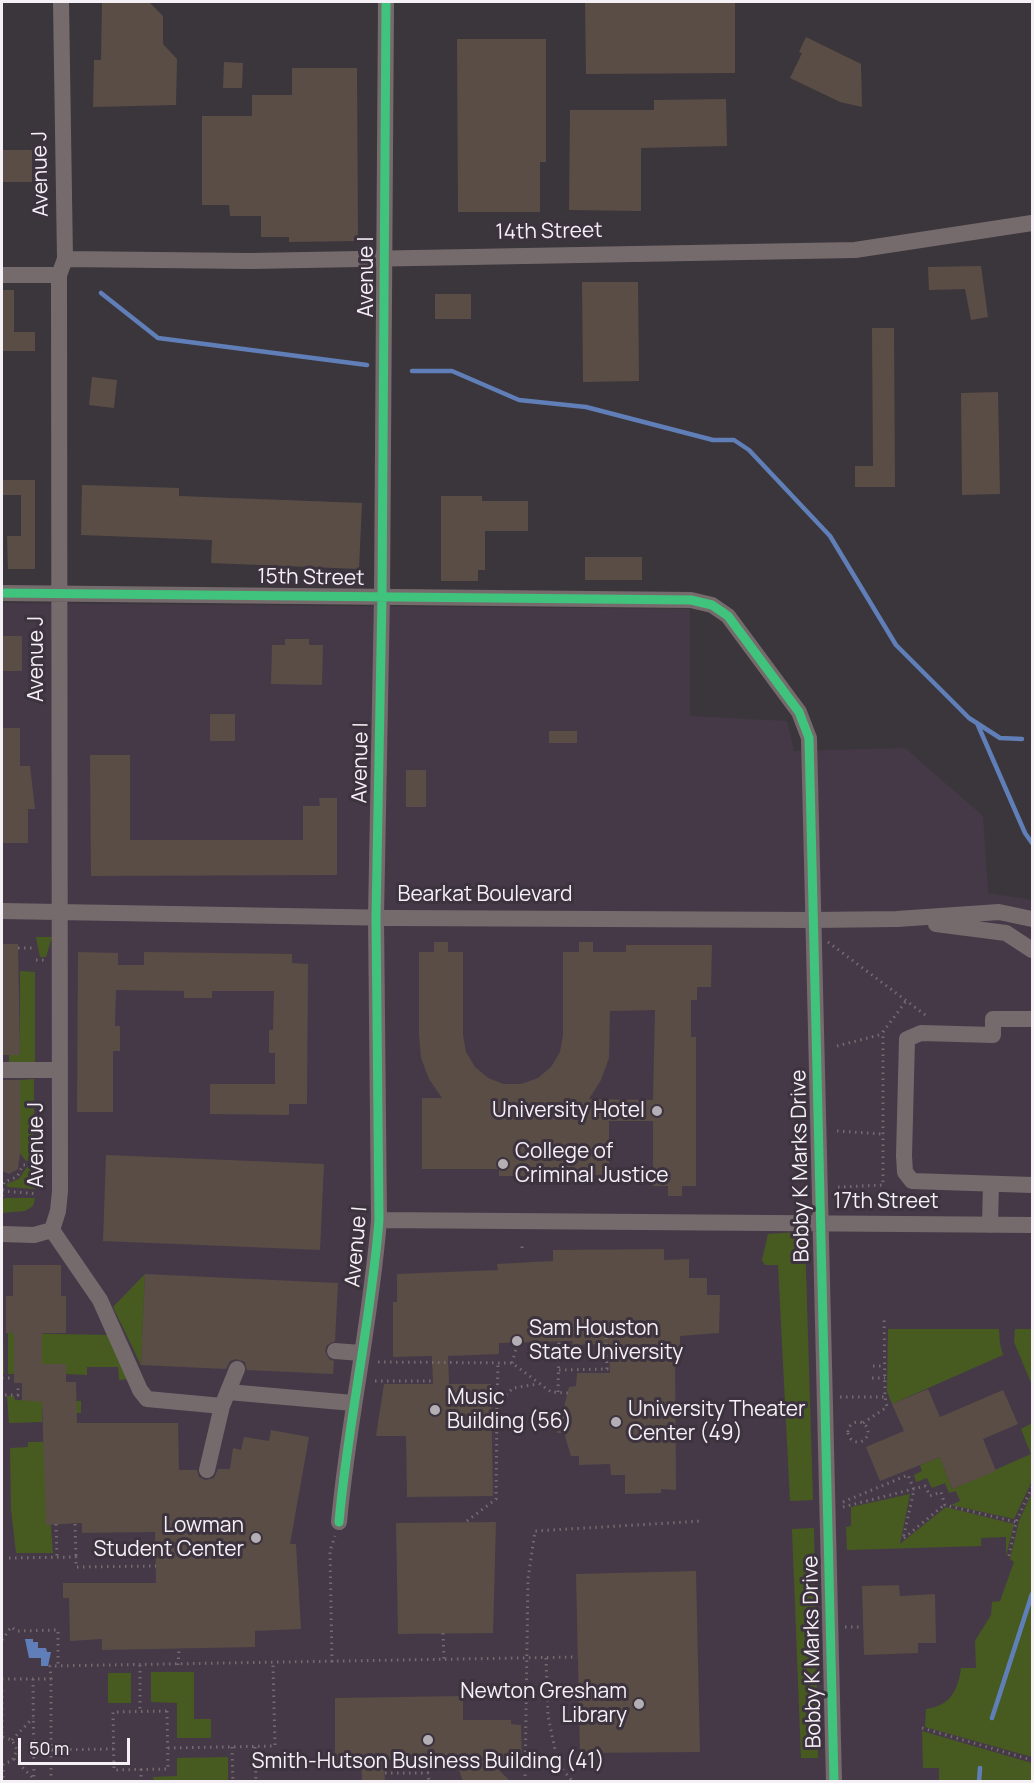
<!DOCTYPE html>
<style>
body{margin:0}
#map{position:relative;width:1034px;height:1783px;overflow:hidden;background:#3b363c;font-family:Manrope,sans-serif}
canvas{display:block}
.frame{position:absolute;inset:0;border:3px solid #f5eff6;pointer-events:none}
.scale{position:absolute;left:18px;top:1738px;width:112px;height:27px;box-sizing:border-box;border:3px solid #f5eff6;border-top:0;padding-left:8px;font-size:18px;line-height:21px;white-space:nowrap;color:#f5eff6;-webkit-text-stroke:4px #3c333f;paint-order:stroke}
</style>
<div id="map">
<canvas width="1034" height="1783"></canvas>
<div class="frame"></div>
<div class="scale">50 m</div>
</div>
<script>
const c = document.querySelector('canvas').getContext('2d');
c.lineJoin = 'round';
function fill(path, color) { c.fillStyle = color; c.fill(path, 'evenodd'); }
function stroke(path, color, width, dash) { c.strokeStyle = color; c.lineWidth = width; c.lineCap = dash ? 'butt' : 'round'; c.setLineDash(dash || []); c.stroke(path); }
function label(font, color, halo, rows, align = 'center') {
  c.font = font + ' Manrope,sans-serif'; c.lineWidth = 6; c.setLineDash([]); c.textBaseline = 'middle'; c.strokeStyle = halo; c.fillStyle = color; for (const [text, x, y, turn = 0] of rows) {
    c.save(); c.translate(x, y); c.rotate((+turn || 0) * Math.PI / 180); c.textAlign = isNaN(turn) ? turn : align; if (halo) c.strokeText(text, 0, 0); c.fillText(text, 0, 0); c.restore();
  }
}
fill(new Path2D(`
 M2,603L690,609V716L787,721L794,751L905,748L983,816L988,893L1032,900V1781L2,1782Z`), '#453948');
fill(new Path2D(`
 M36,937H52L46,957H40Z
 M20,971L35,972V1064H9V1055H20Z
 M34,1079V1161H26L20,1153V1080Z
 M27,1167L35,1168V1189L8,1187L6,1184L19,1179Z
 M5,1198H35L33,1206L25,1211L2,1213V1200Z
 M798,1232L805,1238L813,1500L790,1501L778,1265H765L762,1260L768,1234Z
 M145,1274L141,1365L113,1307Z
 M2,1294L4,1374H2Z
 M888,1329H999L1000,1344L1003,1355L892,1404L887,1391Z
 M1015,1329H1032V1385L1014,1342Z
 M8,1333L108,1335L129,1379L119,1380L118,1367H87V1375L66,1374L42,1364V1339L14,1350V1374H8Z
 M7,1396H14L15,1400L81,1401V1413H66L65,1408H42V1422L9,1423Z
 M1032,1423V1481L1014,1519L951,1505L960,1501L956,1491L949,1493L945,1483L932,1488L927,1478L916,1482L914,1475L922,1471L920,1465L940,1457L952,1489L1031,1454L1021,1429Z
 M28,1442H44L53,1553H16L11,1509L10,1448L28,1447Z
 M1032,1492V1757L925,1727L926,1709C950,1706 958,1691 961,1668H976L975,1641L991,1615L992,1602L1000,1601L1014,1562L1010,1559L1019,1521Z
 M910,1494L900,1544L946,1507L1014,1524L1006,1556V1537L981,1538V1546L847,1550L846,1527L851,1526V1507Z
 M814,1528L818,1758H801L792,1529Z
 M151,1672H194V1719H211V1738H177V1703L151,1702Z
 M108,1673H131V1703H108Z
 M922,1731L1032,1763V1781H939V1768H923Z
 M228,1757V1781H154L153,1777L177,1776V1758Z`), '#475b21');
fill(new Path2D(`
 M25,1639H33V1642H38V1648H46L47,1652H51L48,1666H41V1658H29Z`), '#607fb8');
stroke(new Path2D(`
 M101,293L158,338L367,365
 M412,371H452L519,400L586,407L713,440H734L749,450L830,536L896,645L969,718L1000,738L1022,739
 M977,723L1025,833L1032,843
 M992,1718L1032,1594
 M979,1782L980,1768`), '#607fb8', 4.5);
fill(new Path2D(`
 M102,2H149L163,16V44L177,59L176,105L93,107L94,60H101Z
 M585,2H735V73L586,74Z
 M806,37L861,64L862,107L840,102L790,78L802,53L799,52Z
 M457,39H546V162H540V212H458Z
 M224,62L243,63L242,88H223Z
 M292,68H357L358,241L289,242V237H261V216H230L229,205H202V116H252V95H292Z
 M726,99L727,146L641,148V211L569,210L570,110H654V100Z
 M2,150H32V182H2Z
 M981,266L988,317L971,320L965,289L929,290L928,267Z
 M582,282H638L639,381L583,382Z
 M2,290H14V332H35V351H2Z
 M435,294H471V319H435Z
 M872,328H894L895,487H855V466H873Z
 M92,377L117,380L114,408L89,405Z
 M998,392L1000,494L962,495L961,393Z
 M2,480H35V569H8L7,536H21V495H2Z
 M82,485L179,488V496L362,503L359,569L211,563L212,540L81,535Z
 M441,496H482V501H528V531H485V570H478V581H441Z
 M585,557H642V580H585Z
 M2,636H22V671H2Z
 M285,639H309V645H323L322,685L271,684L272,645H285Z
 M210,714H235V741H210Z
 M2,728H20V766H30L35,809H28V843H2Z
 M549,731H577V743H549Z
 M90,755H130V840H303V806H320L319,798H337V875L91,876Z
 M406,770H426V807H406Z
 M434,942H448V952H463V1035L466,1052L475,1067L488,1078L504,1084H521L538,1078L551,1067L560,1052L563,1035V952H579V942H593V952H626V945H712L711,987H697V1000H691V1037H696V1186H682V1196H668V1186H653V1121H609V1175L532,1174V1176H499V1169H422V1098H442L429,1079L421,1058L419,1035V952H434ZM655,1010L653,1100L589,1099L601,1080L609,1058L610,1011Z
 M2,944H18L20,1055H2Z
 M78,952L118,953V965H144V952L292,954V963L308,964L307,1104H289V1115L210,1114V1084H275V1053H269V1030H273L274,991H212V998H184V991L116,990L115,1026H120V1051H113V1112H77Z
 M2,1080H20V1153L18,1169L9,1174L2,1171Z
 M106,1155L324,1164L320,1250L103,1241Z
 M664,1249V1260L689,1259V1278H707V1295H720L719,1333L680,1336V1353H675L676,1490L661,1489V1493L625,1494V1475H611L610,1464L579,1465V1456H571L564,1433H557V1411H563L569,1387L576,1386L577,1373H610L609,1344L572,1345L573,1341L499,1343V1354L448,1356L449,1384H491L493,1496L407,1497L406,1436H376L384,1384H433L432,1356L393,1357V1302H397V1274L498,1270L497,1264L553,1261V1250Z
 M13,1265H61V1296H66V1333H42V1364H66V1382H76L77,1423H178L179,1470H197L199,1477L205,1480L214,1478L218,1469H230L233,1448L241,1450L244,1437L269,1441L271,1430L309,1437L290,1544H296L301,1629L255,1631V1647L102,1650V1639L70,1641L69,1598H63V1583H156L155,1532L82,1533V1523L46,1525L42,1402L22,1400V1383H14V1333H6V1296H13Z
 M145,1274L338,1283L335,1341L327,1345L325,1351L329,1359L334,1361L333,1374L247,1370L245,1362L236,1359L230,1361L226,1369L141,1365Z
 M928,1389L940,1417L1003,1390L1018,1424L983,1439L996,1471L952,1489L940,1457L880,1481L866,1447L904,1431L892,1404Z
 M496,1522L493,1633L398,1634L396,1523Z
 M696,1571L700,1752L580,1753L576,1574Z
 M899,1585L900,1596L935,1594L936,1643H918V1653L864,1655L862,1586Z
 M463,1696V1720H511V1724L521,1725L522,1756H512L511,1760H489L511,1782H463L456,1760H384L385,1782H362L361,1760H335V1698Z`), '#5a4d46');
stroke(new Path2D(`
 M828,942L928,1017
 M18,948H34
 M36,960H46
 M837,1046L883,1034
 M837,1131L882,1134
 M838,1187L883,1185V1032L906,1001
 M2,1191L38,1194
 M2,1196L4,1182L17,1177L23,1165L39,1164
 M522,1248V1244
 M378,1362L512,1363L551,1392L568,1393
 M512,1363L518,1342
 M873,1366H885
 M559,1370L607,1369L606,1338
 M2,1378H14
 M872,1378H885
 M375,1381H433
 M558,1392L559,1341
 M5,1395H18V1386
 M840,1397H885L884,1316
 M497,1403L498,1363
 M848 1432a10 10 0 1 1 20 0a10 10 0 1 1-20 0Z
 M863,1423L887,1407L885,1397
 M843,1502L908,1475L914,1490L903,1539L944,1505
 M843,1507L925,1486L930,1496L941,1492L945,1505L1016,1522
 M467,1521L496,1499L497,1404L513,1388L538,1384
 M56,1524L57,1557
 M75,1524L76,1557
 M1009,1556L1016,1522L1032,1487
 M9,1558L76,1557V1567L156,1566
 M845,1627H863
 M443,1633L444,1660
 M2,1640L11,1627L17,1631L58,1630V1666
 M546,1658L548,1716L558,1764L573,1782
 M332,1662L330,1551L335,1536
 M140,1665V1711
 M178,1665L179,1649
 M2,1679H51V1782
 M33,1679L34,1782
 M51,1679L50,1666L577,1657
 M2,1690V1737
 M167,1711L168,1769L114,1770L113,1712Z
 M922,1728L1032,1760
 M12,1740L33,1718
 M232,1747L233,1782
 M255,1747L256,1782
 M168,1748L275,1746L273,1664
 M34,1750L114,1749
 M14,1759L34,1779
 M2,1764L12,1761L17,1750L12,1740L3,1737
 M3,1764V1782
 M141,1769V1782
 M385,1773H428L429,1782
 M525,1782L528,1579L535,1531L703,1521`), '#726c6e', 3, [1.5, 4.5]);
stroke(new Path2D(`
 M65,259L250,261L855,250L1032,223
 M2,275H59
 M2,593L691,600L712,605L728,616L799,712L809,738L834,1782
 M2,911L397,918L813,920L897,919L999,912L1032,919
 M936,924L1006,933L1032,950
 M1032,1019H993V1035L921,1033L907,1039L904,1156L905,1172L912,1181L1032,1185
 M2,1070H60
 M379,1220L1032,1225
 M990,1225L991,1184
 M52,1230L100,1300L140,1390L147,1399L222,1406
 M2,1234L34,1235L52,1230L58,1211L60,1191L59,275L65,259L61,2
 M335,1351L361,1353
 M228,1392L353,1403
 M207,1470L222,1406L237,1369
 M339,1522C348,1421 371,1322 379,1220L376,917L382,597L386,2`), '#766b6c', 16);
stroke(new Path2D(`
 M2,593L691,600L712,605L728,616L799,712L809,738L834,1782
 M339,1522C348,1421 371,1322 379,1220L376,917L382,597L386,2`), '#40c37c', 9);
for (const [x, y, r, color] of [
 [657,1111,6,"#b4aeb5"],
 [503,1164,6,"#b4aeb5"],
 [517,1341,6,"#b4aeb5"],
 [435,1410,6,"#b4aeb5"],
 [616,1422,6,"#b4aeb5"],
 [256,1538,6,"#b4aeb5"],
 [639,1704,6,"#b4aeb5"],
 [428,1740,6,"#b4aeb5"]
]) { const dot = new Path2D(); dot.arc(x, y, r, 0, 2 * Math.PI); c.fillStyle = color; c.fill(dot); stroke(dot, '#3c333f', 2); }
label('21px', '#f5eff6', '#3c333f', [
 ["Avenue J",41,174,-91],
 ["14th Street",549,232,-1],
 ["Avenue I",367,277,-90],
 ["15th Street",311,578,1],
 ["Avenue J",37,659,-90],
 ["Avenue I",361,763,-89],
 ["Bearkat Boulevard",485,895],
 ["Avenue J",37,1145,-90],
 ["Bobby K Marks Drive",801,1166,-91],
 ["17th Street",886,1202],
 ["Avenue I",357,1247,-85],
 ["Bobby K Marks Drive",813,1652,-91]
]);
label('21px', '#f5eff6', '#3c333f', [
 ["University Hotel",645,1111,"right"],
 ["College of",515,1152],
 ["Criminal Justice",515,1176],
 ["Sam Houston",529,1329],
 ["State University",529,1353],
 ["Music",447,1398],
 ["Building (56)",447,1422],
 ["University Theater",628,1410],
 ["Center (49)",628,1434],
 ["Lowman",244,1526,"right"],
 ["Student Center",244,1550,"right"],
 ["Newton Gresham",627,1692,"right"],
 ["Library",627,1716,"right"],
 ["Smith-Hutson Business Building (41)",428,1762,"center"]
], 'left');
</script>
